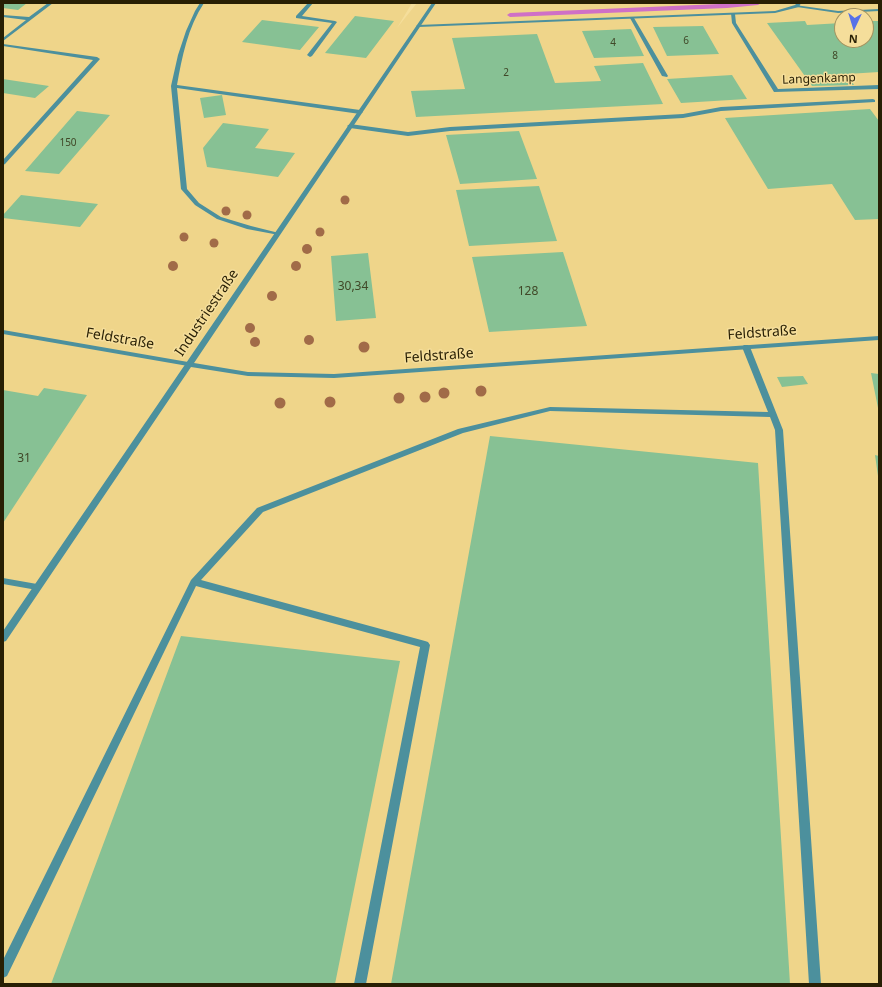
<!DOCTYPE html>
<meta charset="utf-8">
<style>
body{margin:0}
#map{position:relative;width:882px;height:987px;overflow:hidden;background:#f5de9b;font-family:"Noto Sans",sans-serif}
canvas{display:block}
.frame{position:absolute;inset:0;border:4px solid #281f04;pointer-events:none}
.north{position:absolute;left:834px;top:8px;width:40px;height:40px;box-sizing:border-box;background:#f5de9b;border:1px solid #a3925f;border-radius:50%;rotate:184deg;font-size:11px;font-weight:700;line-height:16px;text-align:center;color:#281f04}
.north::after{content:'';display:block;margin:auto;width:14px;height:18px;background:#5771e7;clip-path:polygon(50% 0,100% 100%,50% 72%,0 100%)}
</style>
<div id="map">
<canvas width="882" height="987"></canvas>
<div class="frame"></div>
<div class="north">N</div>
</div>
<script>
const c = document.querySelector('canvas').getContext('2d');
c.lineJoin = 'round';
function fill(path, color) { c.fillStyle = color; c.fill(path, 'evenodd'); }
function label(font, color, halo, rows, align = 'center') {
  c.font = font + ' "Noto Sans",sans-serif'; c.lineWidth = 3; c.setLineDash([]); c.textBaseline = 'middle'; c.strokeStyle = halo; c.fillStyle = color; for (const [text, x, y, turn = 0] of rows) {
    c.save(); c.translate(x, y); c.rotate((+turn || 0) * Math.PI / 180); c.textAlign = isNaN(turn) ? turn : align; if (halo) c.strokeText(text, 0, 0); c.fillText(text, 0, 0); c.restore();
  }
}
fill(new Path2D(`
 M3,3H412L397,28L417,3H879V984H3ZM842,16H866V40H842Z`), '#efd58a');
fill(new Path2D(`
 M742,3H761L758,5L727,8L510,17L507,15L510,13Z`), '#cf70c6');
fill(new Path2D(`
 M3,3H27L18,10L3,8Z
 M355,16L394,21L366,58L325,53Z
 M262,20L319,27L300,50L242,42Z
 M805,21L807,25L842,23V40H866V21H879V72L847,74L854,85L812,86L767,23Z
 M703,26L719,54L667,56L653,27Z
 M631,29L644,56L594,58L582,31Z
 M537,34L555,83L601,81L594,66L643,63L663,104L416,117L411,91L465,89L452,38Z
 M732,75L747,99L681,103L667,79Z
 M3,79L49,86L35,98L3,93Z
 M222,95L226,115L204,118L200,98Z
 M870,109L879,121V219L855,220L832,184L768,189L725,118Z
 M77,111L110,115L59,174L25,171Z
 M223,123L269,129L255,148L295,153L278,177L207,167L203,148Z
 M519,131L537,179L460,184L446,135Z
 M539,186L557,241L469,246L456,190Z
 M21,195L98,204L80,227L3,218V215Z
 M563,252L587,326L489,332L472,257Z
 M368,253L376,318L336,321L331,256Z
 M871,373L879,374V408H878Z
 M803,376L808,384L782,387L777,377Z
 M44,388L87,395L3,523V390L38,396Z
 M490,436L758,463L790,984H391Z
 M875,455L879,456V476H878Z
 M181,636L400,661L335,984H51Z`), '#87c194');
fill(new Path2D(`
 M48,3H53L3,41V38L26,20L3,17V15L29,17Z
 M200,3H204C188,27 182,57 177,85L360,110L363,112L360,114L177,88L187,189L199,203L221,217L251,226L279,233V235L247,229L217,219L195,205L181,189L171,86L178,55L186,31L195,11Z
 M308,3H313L302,16L335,21L337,22L312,56L310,57L307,55L332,23L296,18V16Z
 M795,5L838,11L879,9V11L838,13L797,7H795Z
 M731,13L735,14L736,23L778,89L879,85V89L774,92L732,23Z
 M630,17L634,18L668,76L667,77L662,76L630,18Z
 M3,44L97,57L100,59L5,164L3,165V160L93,60L3,46Z
 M873,99L875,100V102L721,111L683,118L450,131L408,136L350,128L347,126L350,124L408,132L450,127L683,114L721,107Z
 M3,330L188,362L192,364L188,366L3,334Z
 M744,345H748L750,347L783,430L821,984H809L775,430L770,417L550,411L463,433L263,512L201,580L425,641L428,642L430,645L366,984H354L420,647L196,586L7,976L3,978V960L191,580L257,508L458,429L550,407L768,412L742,347Z
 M3,578L37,584L40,585L41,587L40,589L37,590L3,584Z`), '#4c909d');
fill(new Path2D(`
 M797,3H801L799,7L775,13L418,27L416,26L418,25L775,11L795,5Z`), '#4c909d');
fill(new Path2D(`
 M432,3H436L194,363L248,372L334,374L879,336V340L334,378L248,376L191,367L6,641L3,642V631Z`), '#4c909d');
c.fillStyle = '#a16b48';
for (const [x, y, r] of [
 [345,200,4.5],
 [226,211,4.5],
 [247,215,4.5],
 [320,232,4.5],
 [184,237,4.5],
 [214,243,4.5],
 [307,249,5],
 [173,266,5],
 [296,266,5],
 [272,296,5],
 [250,328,5],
 [309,340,5],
 [255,342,5],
 [364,347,5.5],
 [481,391,5.5],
 [444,393,5.5],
 [425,397,5.5],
 [399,398,5.5],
 [330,402,5.5],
 [280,403,5.5]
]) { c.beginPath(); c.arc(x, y, r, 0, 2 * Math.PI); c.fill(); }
label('10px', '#404828', null, [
 ["6",686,41],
 ["4",613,43],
 ["8",835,56],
 ["2",506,73],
 ["150",68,143]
]);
label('12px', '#281f04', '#f5de9b', [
 ["Langenkamp",819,79,-2]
]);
label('12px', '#404828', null, [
 ["30,34",353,287],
 ["128",528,292],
 ["31",24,459]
]);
label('14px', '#281f04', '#f5de9b', [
 ["Industriestraße",207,313,-56],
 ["Feldstraße",762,333,-4],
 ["Feldstraße",120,339,10],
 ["Feldstraße",439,356,-4]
]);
</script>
